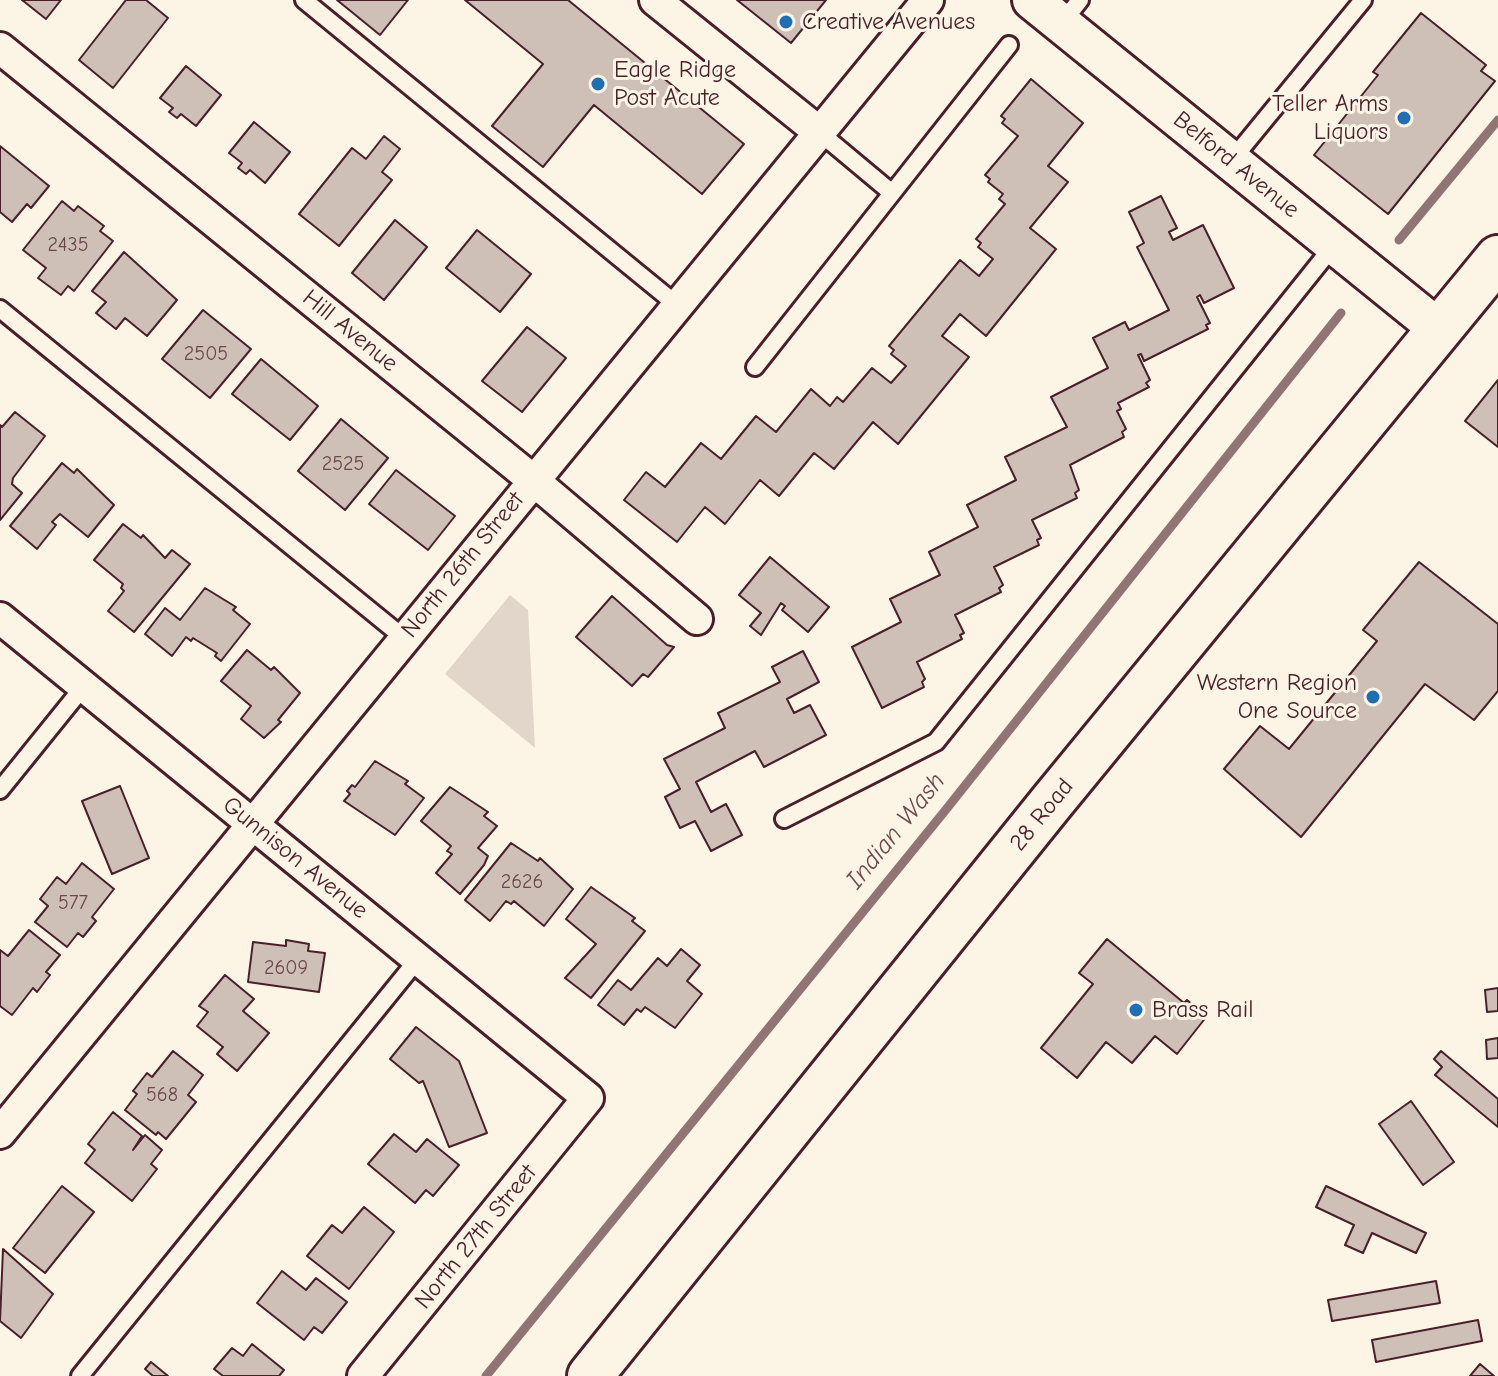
<!DOCTYPE html>
<style>
body{margin:0}
canvas{display:block;background:#fcf5e5}
</style>
<canvas width="1498" height="1376"></canvas>
<script>
const c = document.querySelector('canvas').getContext('2d');
c.lineJoin = 'round';
function fill(path, color) { c.fillStyle = color; c.fill(path, 'evenodd'); }
function stroke(path, color, width, dash) { c.strokeStyle = color; c.lineWidth = width; c.lineCap = dash ? 'butt' : 'round'; c.setLineDash(dash || []); c.stroke(path); }
function label(font, color, halo, rows, align = 'center') {
  c.font = font + ' "Comic Neue",sans-serif'; c.lineWidth = 6; c.setLineDash([]); c.textBaseline = 'middle'; c.strokeStyle = halo; c.fillStyle = color; for (const [text, x, y, turn = 0] of rows) {
    c.save(); c.translate(x, y); c.rotate((+turn || 0) * Math.PI / 180); c.textAlign = isNaN(turn) ? turn : align; if (halo) c.strokeText(text, 0, 0); c.fillText(text, 0, 0); c.restore();
  }
}
fill(new Path2D(`
 M510,595L528,610L535,748L445,674Z`), '#e2d5ca');
stroke(new Path2D(`
 M1399,240L1498,120
 M486,1376L944,812L1341,313`), '#917474', 9);
const building = new Path2D(`
 M22,0H61L46,19Z
 M126,0H146L168,18L113,88L79,60Z
 M337,0H408L380,35Z
 M465,0H568L744,144L702,194L594,105L543,167L492,126L543,64Z
 M737,0H826L791,43Z
 M1421,13L1486,65L1481,71L1495,81L1388,214L1314,155L1378,75L1373,72Z
 M186,66L221,95L196,126L181,114L177,118L169,112L173,108L160,98Z
 M1031,79L1083,123L1048,166L1068,182L1030,228L1056,249L986,336L960,314L942,336L969,357L898,444L873,422L834,469L814,453L779,496L760,480L725,524L705,507L677,542L624,500L646,472L665,487L701,443L721,459L756,416L776,432L811,389L830,406L837,397L843,402L872,368L891,383L906,366L891,354L894,350L889,346L960,260L979,276L993,259L978,247L981,243L976,239L1005,204L999,199L1003,194L988,182L990,179L985,175L1018,136L1002,123L1005,119L1001,116Z
 M254,122L290,152L265,183L250,170L246,174L238,168L242,163L229,153Z
 M384,136L400,149L382,172L392,180L339,246L299,214L352,148L366,159Z
 M0,146L49,186L31,208L27,204L12,222L0,212Z
 M1161,196L1177,228L1169,232L1173,240L1203,225L1234,288L1204,303L1200,295L1197,297L1210,323L1206,325L1208,329L1144,361L1141,354L1138,355L1150,380L1146,383L1149,387L1118,403L1121,409L1117,411L1126,429L1122,432L1124,437L1070,465L1079,490L1075,493L1077,498L1032,520L1041,538L1037,540L1039,545L994,567L1003,585L999,588L1001,592L955,615L964,633L960,635L962,639L917,662L925,679L922,682L924,687L882,708L852,647L901,622L890,599L940,575L929,552L978,527L967,505L1016,480L1005,457L1067,427L1051,397L1108,368L1093,338L1125,322L1129,330L1169,310L1137,247L1144,243L1129,212Z
 M62,201L74,211L78,206L104,226L100,231L113,241L74,291L68,286L61,295L38,278L46,268L23,250Z
 M395,220L427,247L384,300L352,273Z
 M477,230L531,274L500,312L446,268Z
 M124,252L177,300L147,336L125,318L116,329L96,313L106,302L92,291Z
 M203,310L251,349L210,398L162,359Z
 M527,327L566,358L522,412L482,381Z
 M261,359L318,406L290,440L232,394Z
 M1498,380V447L1465,421Z
 M15,412L45,436L13,478L12,484L22,493L0,520V425L2,427Z
 M341,419L388,458L345,510L298,471Z
 M62,463L74,473L77,469L114,505L88,537L60,514L52,522L56,525L37,549L10,526Z
 M396,470L455,516L428,550L369,504Z
 M123,524L141,538L143,535L165,558L172,550L190,564L134,632L108,611L124,591L121,588L123,584L94,560Z
 M770,557L829,607L808,632L782,610L785,606L781,603L761,635L750,626L761,613L739,595Z
 M1419,562L1498,624V691L1474,720L1425,684L1301,837L1224,769L1260,726L1289,749L1377,641L1363,630Z
 M205,588L236,607L233,610L250,624L221,661L215,656L217,653L193,638L191,641L186,637L172,656L145,634L165,608L180,620Z
 M612,596L667,645L674,647L648,677L643,674L632,686L576,637Z
 M247,650L271,670L274,667L300,693L278,720L281,722L264,738L241,719L251,706L221,681Z
 M803,651L819,682L787,699L794,713L810,705L826,735L764,767L755,751L696,782L711,812L726,804L742,835L711,851L695,821L680,828L665,797L680,789L664,759L725,728L718,713L780,682L772,667Z
 M375,761L408,781L405,784L424,798L395,835L344,801L350,794L347,791L352,785L355,787Z
 M120,786L149,858L112,874L82,801Z
 M450,787L488,812L484,816L497,826L478,848L488,856L484,865L460,894L436,873L452,854L447,851L451,846L421,821Z
 M511,843L538,861L540,858L573,889L544,926L514,901L511,904L506,901L490,921L465,900Z
 M82,863L114,889L92,917L96,921L83,937L78,933L67,947L35,922L48,906L40,899L57,877L66,884Z
 M591,887L635,918L632,921L645,931L591,998L565,978L596,944L566,919Z
 M29,930L60,955L46,972L50,975L37,992L33,988L12,1015L0,1006V950L8,956Z
 M1107,939L1184,1003L1187,1000L1207,1016L1177,1054L1155,1036L1132,1063L1106,1042L1077,1078L1041,1048L1093,984L1079,973Z
 M286,940L309,944L308,951L325,953L319,992L248,982L253,942L286,946Z
 M681,949L700,965L687,981L702,994L675,1028L645,1007L641,1012L637,1009L624,1025L598,1005L618,980L631,990L658,958L667,966Z
 M225,975L254,999L243,1011L269,1033L237,1071L217,1054L223,1047L197,1026L208,1012L199,1006Z
 M1498,988V1011L1487,1012L1485,990Z
 M416,1027L459,1061L487,1133L449,1147L423,1081L419,1083L390,1059Z
 M1498,1038V1058L1487,1059L1486,1040Z
 M173,1051L203,1075L188,1095L196,1102L166,1139L158,1132L156,1135L125,1110L137,1094L133,1091L147,1073L152,1077Z
 M1441,1051L1498,1099V1127L1435,1075L1442,1067L1434,1059Z
 M1411,1101L1454,1162L1423,1185L1379,1124Z
 M113,1112L142,1136L133,1150L145,1135L162,1150L151,1164L157,1169L132,1201L85,1163L95,1150L88,1144Z
 M394,1134L416,1152L427,1139L459,1165L433,1196L426,1190L415,1203L368,1164Z
 M62,1186L94,1212L45,1273L13,1248Z
 M1326,1186L1426,1233L1416,1253L1372,1233L1363,1253L1345,1245L1354,1225L1316,1207Z
 M364,1207L394,1232L349,1289L307,1256L332,1225L342,1233Z
 M3,1249L53,1294L21,1338L0,1321Z
 M282,1271L306,1290L316,1278L347,1302L322,1333L314,1327L304,1340L257,1303Z
 M1436,1281L1440,1303L1332,1321L1328,1300Z
 M1478,1320L1482,1341L1376,1362L1372,1340Z
 M252,1344L284,1370L279,1376H223L214,1369L232,1348L243,1356Z
 M151,1362L168,1376H153L145,1369Z
 M1480,1364L1494,1376H1470Z`);
fill(building, '#cfc0b7');
stroke(building, '#4a1f2b', 2);
const service = new Path2D(`
 M304,0L677,305
 M1061,24L1080,0
 M819,132L892,193
 M1231,161L1363,0
 M0,309L404,638
 M755,367L1009,45
 M0,790L84,686
 M784,819L936,742L1334,245
 M80,1376L418,959`);
const minor = new Path2D(`
 M655,0L819,132
 M0,48L533,480L697,619
 M0,618L588,1098L363,1376
 M0,1133L928,0`);
const tertiary = new Path2D(`
 M1032,0L1440,330`);
const secondary = new Path2D(`
 M590,1376L1051,803L1498,258`);
stroke(service, '#4a1f2b', 22);
stroke(minor, '#4a1f2b', 36);
stroke(tertiary, '#4a1f2b', 44);
stroke(secondary, '#4a1f2b', 50);
stroke(service, '#fcf5e5', 16);
stroke(minor, '#fcf5e5', 30);
stroke(tertiary, '#fcf5e5', 38);
stroke(secondary, '#fcf5e5', 44);
for (const [x, y, r, color] of [
 [786,22,8,"#1f6fb2"],
 [598,84,8,"#1f6fb2"],
 [1404,118,8,"#1f6fb2"],
 [1373,697,8,"#1f6fb2"],
 [1136,1010,8,"#1f6fb2"]
]) { const dot = new Path2D(); dot.arc(x, y, r, 0, 2 * Math.PI); c.fillStyle = color; c.fill(dot); stroke(dot, '#fcf5e5', 3); }
label('20px', '#6b474e', null, [
 ["2435",68,245],
 ["2505",206,354],
 ["2525",343,464],
 ["2626",522,882],
 ["577",73,903],
 ["2609",286,968],
 ["568",162,1095]
]);
label('24px', '#4a1f2b', '#fcf5e5', [
 ["Creative Avenues",802,22],
 ["Eagle Ridge",614,70],
 ["Post Acute",614,98],
 ["Teller Arms",1388,104,"right"],
 ["Liquors",1388,132,"right"],
 ["Western Region",1357,683,"right"],
 ["One Source",1357,711,"right"],
 ["Brass Rail",1152,1010]
], 'left');
label('24px', '#4a1f2b', '#fcf5e5', [
 ["Belford Avenue",1236,165,39],
 ["Hill Avenue",350,331,39],
 ["North 26th Street",463,565,-51],
 ["28 Road",1042,815,-51],
 ["Gunnison Avenue",295,858,39],
 ["North 27th Street",476,1237,-51]
]);
label('italic 26px', '#6d4950', '#fcf5e5', [
 ["Indian Wash",896,831,-51]
]);
</script>
